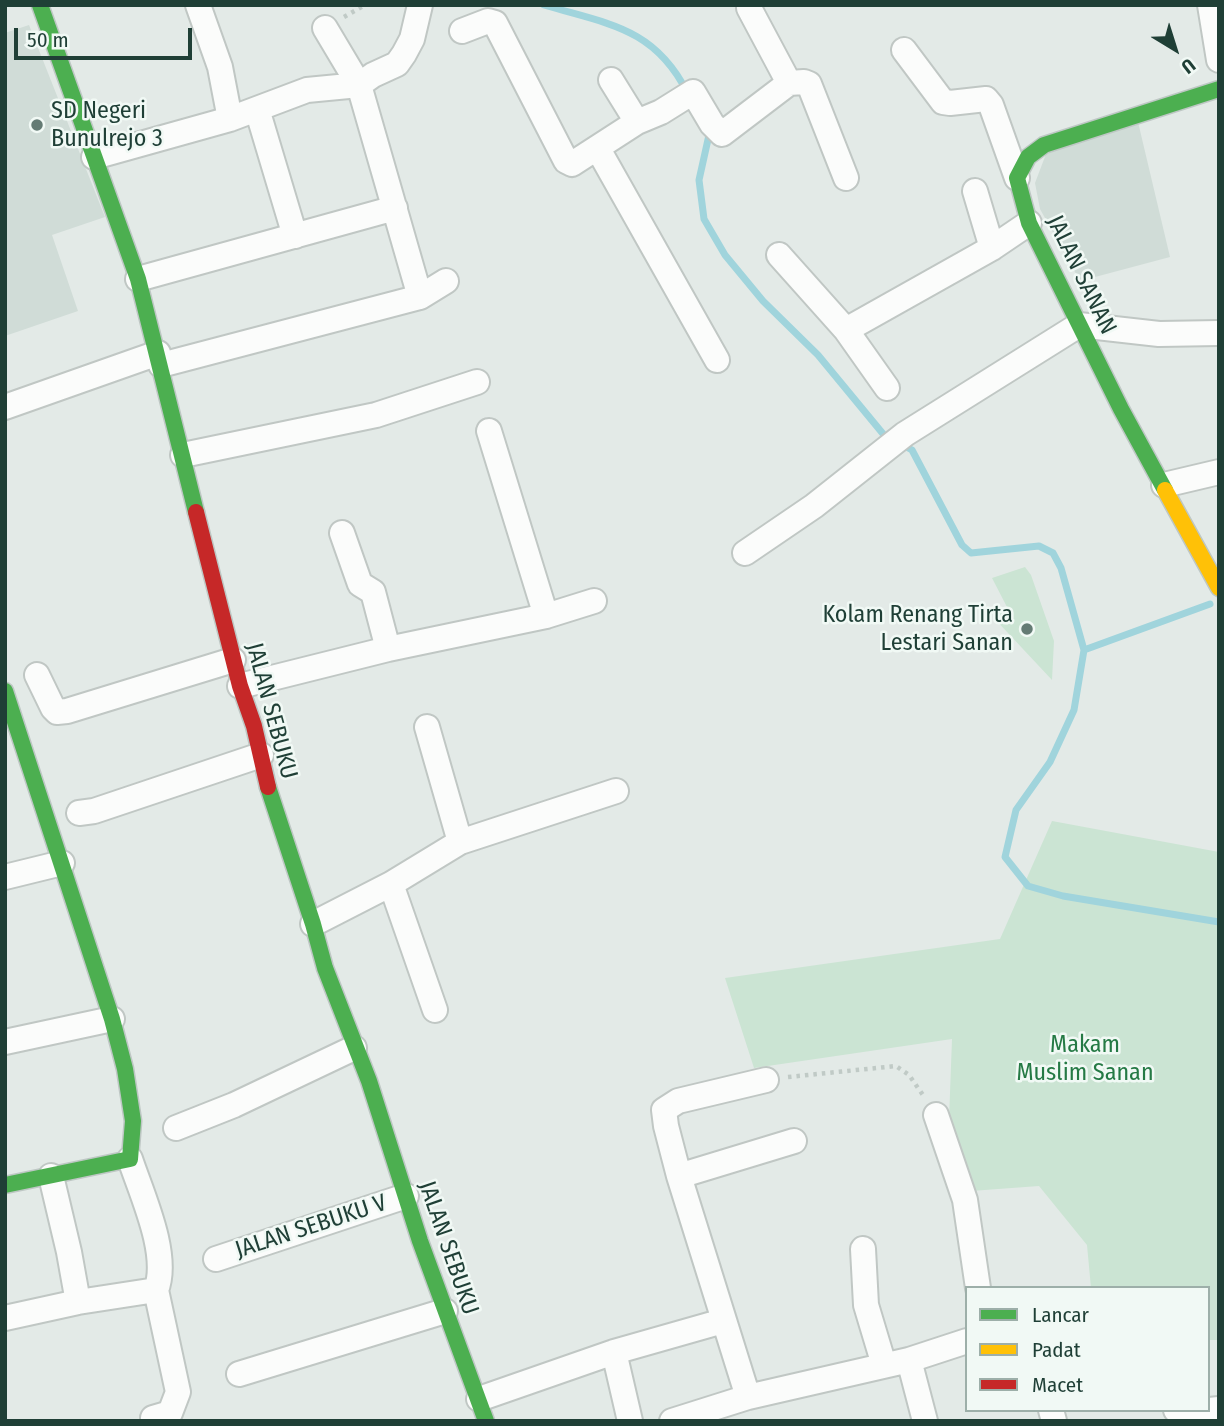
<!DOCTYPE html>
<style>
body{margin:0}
#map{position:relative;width:1224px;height:1426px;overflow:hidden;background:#e3eae7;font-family:"Fira Sans Condensed",sans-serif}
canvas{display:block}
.frame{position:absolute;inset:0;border:7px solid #1f3f36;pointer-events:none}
.legend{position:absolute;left:965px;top:1286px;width:245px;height:126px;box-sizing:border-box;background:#f1f9f5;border:2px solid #9dafa9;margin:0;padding:9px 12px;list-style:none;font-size:21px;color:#1f3f36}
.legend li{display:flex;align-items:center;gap:14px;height:35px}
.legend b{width:35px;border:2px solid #9dafa9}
.north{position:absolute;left:1140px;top:14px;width:70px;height:70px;-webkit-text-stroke:5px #f1f9f5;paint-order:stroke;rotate:142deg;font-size:19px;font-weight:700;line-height:28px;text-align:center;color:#1f3f36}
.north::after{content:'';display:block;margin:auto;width:24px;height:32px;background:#1f3f36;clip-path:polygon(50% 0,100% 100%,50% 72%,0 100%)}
.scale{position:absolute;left:14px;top:28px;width:178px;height:32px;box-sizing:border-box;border:4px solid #1f3f36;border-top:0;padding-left:9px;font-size:21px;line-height:24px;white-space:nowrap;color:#1f3f36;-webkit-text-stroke:5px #f1f9f5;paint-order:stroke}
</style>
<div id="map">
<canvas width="1224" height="1426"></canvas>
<div class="frame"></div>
<ul class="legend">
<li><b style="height:9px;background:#4caf50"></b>Lancar</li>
<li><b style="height:9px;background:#ffc107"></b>Padat</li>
<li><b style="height:9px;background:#c62828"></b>Macet</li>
</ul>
<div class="north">U</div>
<div class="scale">50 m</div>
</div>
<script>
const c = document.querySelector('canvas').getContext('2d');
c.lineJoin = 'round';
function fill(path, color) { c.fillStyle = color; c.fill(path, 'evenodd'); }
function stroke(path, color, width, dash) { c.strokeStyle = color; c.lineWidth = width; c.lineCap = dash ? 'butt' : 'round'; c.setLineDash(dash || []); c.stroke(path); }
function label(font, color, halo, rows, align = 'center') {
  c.font = font + ' "Fira Sans Condensed",sans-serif'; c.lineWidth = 5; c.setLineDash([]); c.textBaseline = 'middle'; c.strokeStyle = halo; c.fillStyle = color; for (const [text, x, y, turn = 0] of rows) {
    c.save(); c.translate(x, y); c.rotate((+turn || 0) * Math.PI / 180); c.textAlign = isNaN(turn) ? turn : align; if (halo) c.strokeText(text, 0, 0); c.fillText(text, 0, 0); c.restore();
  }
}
fill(new Path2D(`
 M29,25L105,217L52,235L78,311L5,336V33Z
 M1138,122L1170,257L1080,281L1040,209L1035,183L1046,154Z`), '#d0dcd7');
fill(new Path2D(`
 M1025,567L1031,575L1054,641L1052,680L993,617L1007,607L992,578Z
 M1052,821L1219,852V1340H1208V1288H1091L1087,1245L1039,1186L971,1191L949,1120L952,1039L754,1068L725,978L1000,939Z`), '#cbe4d3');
stroke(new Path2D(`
 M544,5C607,24 654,27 687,92
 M707,130L709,135L699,180L704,219L725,255L763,301L818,355L884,435L890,438
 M901,444L912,450L962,545L971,553L1039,546L1053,553L1061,568L1084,650L1074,710L1050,762L1016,810L1005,857L1028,886L1063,896L1219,922
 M1084,650L1210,604`), '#a0d4dc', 7);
const street = new Path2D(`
 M198,5L220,67L230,119
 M1210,5L1219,60
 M749,8L789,83L804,82L809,84L846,178
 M325,28L359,85L420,297
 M462,31L488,21L495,23L566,161L572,164L637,122L661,112L693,92L712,124L722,134L789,83
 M904,50L943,102L950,103L986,99L991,105L1017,178
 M611,80L637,122
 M257,109L295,236
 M598,149L717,360
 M94,157L230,119L307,90L359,85L373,75L397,64L404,54L412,39L420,5
 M975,191L992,248
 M779,255L846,330
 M138,279L395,208
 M161,365L420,297L446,281
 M887,388L846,330L992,248L1029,223
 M5,407L158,353
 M489,431L546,616
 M183,455L376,415L477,382
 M1164,485L1219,472
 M342,533L360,584L373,592L388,649
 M745,553L814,506L905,434L1079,325L1159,334L1219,333
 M37,675L53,708L57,712L67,711L233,660
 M240,686L388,649L546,616L594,601
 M427,727L460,842
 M79,813L94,811L261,755
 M5,877L62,863
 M391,884L435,1010
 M313,924L391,884L460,842L616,791
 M5,1042L112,1019
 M936,1115L965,1200L978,1288
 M176,1128L234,1105L354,1048
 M51,1176L69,1252L78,1302
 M679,1176L794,1141
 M863,1249L866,1305L884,1365
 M216,1259L406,1196
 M5,1318L78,1302L156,1290C170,1255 142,1195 130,1159
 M614,1352L630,1421
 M909,1360L925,1421
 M239,1374L445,1311
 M748,1397L679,1176L666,1126L664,1110L678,1101L766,1080
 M479,1399L614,1352L723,1321
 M1051,1410L1054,1421
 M1176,1410L1181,1413L1219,1409
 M153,1418L170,1413L178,1392L156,1290
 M672,1421L748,1397L909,1360L967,1341`);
const fast = new Path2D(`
 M40,5L138,279L196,512
 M1165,490L1121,409L1029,223L1017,178L1028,157L1044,145L1219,89
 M5,691L112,1019L125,1069L133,1121L130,1159L5,1185
 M268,787L313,924L325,968L369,1081L420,1241L486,1421`);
const slow = new Path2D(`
 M1165,490L1219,588`);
const jam = new Path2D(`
 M196,512L240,686L254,726L268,787`);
stroke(street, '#c0c7c4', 28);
stroke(fast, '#bec7c4', 19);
stroke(slow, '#bec7c4', 19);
stroke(jam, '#bec7c4', 19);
stroke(new Path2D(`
 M344,17L365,5
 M788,1077L896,1066L909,1075L925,1098`), '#c0cac6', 4.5, [3.5, 5]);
stroke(street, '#fbfcfb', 24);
stroke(fast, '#4caf50', 16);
stroke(slow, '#ffc107', 16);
stroke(jam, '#c62828', 16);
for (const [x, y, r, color] of [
 [37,125,7,"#647b74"],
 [1027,629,7,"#647b74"]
]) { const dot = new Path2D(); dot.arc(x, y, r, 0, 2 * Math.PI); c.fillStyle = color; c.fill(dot); stroke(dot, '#f1f9f5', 2.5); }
label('24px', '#1f3f36', '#f1f9f5', [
 ["SD Negeri",51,111],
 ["Bunulrejo 3",51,139],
 ["Kolam Renang Tirta",1013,615,"right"],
 ["Lestari Sanan",1013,643,"right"]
], 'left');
label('24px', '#1f3f36', '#f1f9f5', [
 ["JALAN SANAN",1081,275,64],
 ["JALAN SEBUKU",271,711,75],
 ["JALAN SEBUKU V",311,1227,-18],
 ["JALAN SEBUKU",448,1248,71]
]);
label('24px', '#257a45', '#f1f9f5', [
 ["Makam",1085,1045],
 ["Muslim Sanan",1085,1073]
]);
</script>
